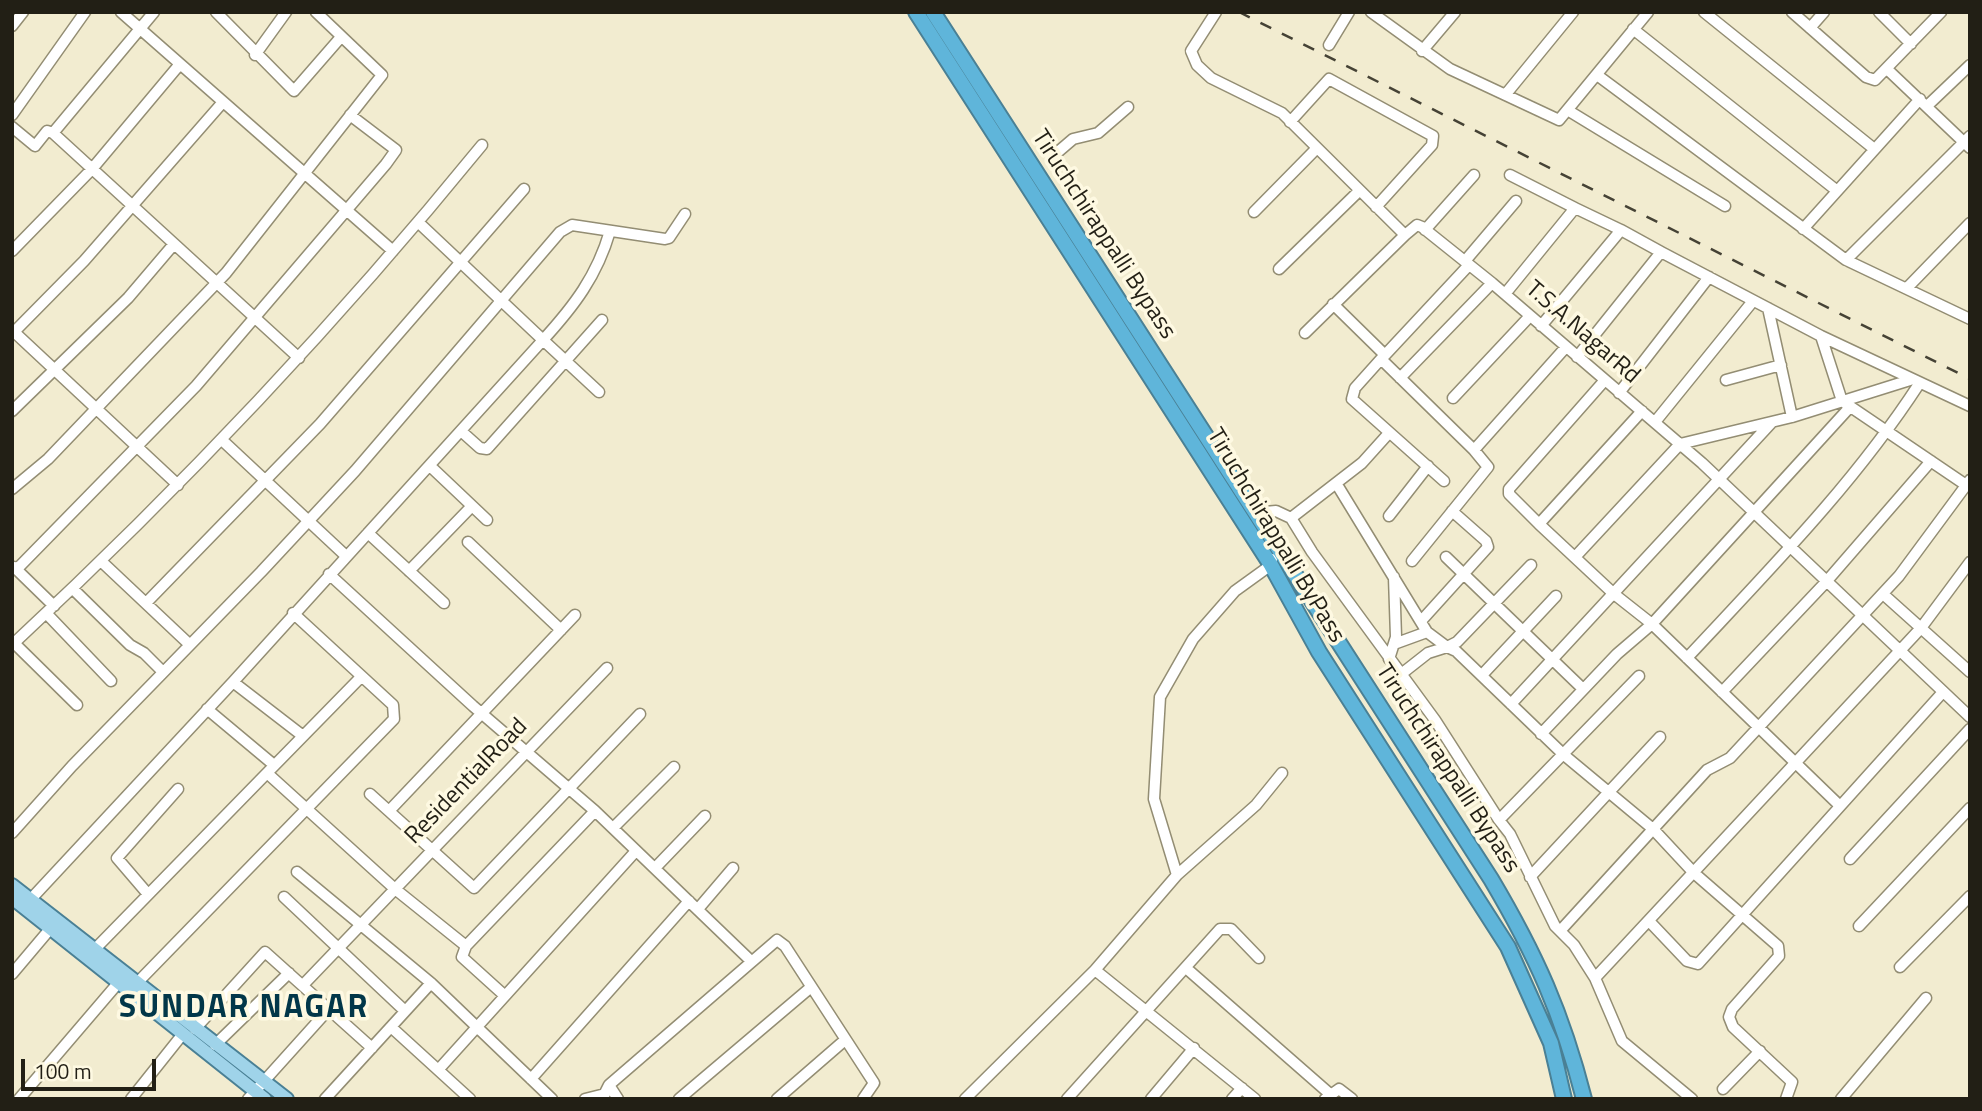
<!DOCTYPE html>
<style>
body{margin:0}
#map{position:relative;width:1982px;height:1111px;overflow:hidden;background:#f2ecd0;font-family:"Titillium Web",sans-serif}
canvas{display:block}
.frame{position:absolute;inset:0;border:14px solid #221f15;pointer-events:none}
.scale{position:absolute;left:21px;top:1059px;width:135px;height:32px;box-sizing:border-box;border:4px solid #221f15;border-top:0;padding-left:9px;font-size:21px;line-height:24px;white-space:nowrap;color:#221f15;-webkit-text-stroke:5px #fef9e2;paint-order:stroke}
</style>
<div id="map">
<canvas width="1982" height="1111"></canvas>
<div class="frame"></div>
<div class="scale">100 m</div>
</div>
<script>
const c = document.querySelector('canvas').getContext('2d');
c.lineJoin = 'round';
function stroke(path, color, width, dash) { c.strokeStyle = color; c.lineWidth = width; c.lineCap = dash ? 'butt' : 'round'; c.setLineDash(dash || []); c.stroke(path); }
function label(font, color, halo, rows, align = 'center') {
  c.font = font + ' "Titillium Web",sans-serif'; c.lineWidth = 7; c.setLineDash([]); c.textBaseline = 'middle'; c.strokeStyle = halo; c.fillStyle = color; for (const [text, x, y, turn = 0] of rows) {
    c.save(); c.translate(x, y); c.rotate((+turn || 0) * Math.PI / 180); c.textAlign = isNaN(turn) ? turn : align; if (halo) c.strokeText(text, 0, 0); c.fillText(text, 0, 0); c.restore();
  }
}
const minor = new Path2D(`
 M121,12L393,251
 M216,12L294,91L341,37
 M1216,12L1191,51L1197,65L1211,78L1282,113L1405,235L1417,225L1422,227L1492,283L1702,463L1970,717
 M1371,12L1450,69L1559,120L1648,12
 M1704,12L1873,148
 M1792,12L1866,77L1875,80L1941,12
 M1879,12L1911,44
 M12,26L23,12
 M1810,28L1824,12
 M1633,29L1836,190
 M1329,45L1349,12
 M1422,51L1455,12
 M255,55L286,12
 M1888,70L1970,148
 M1597,75L1846,260L1970,319
 M1506,94L1573,12
 M1927,106L1970,65
 M1569,111L1725,206
 M12,115L85,12
 M1290,122L1329,79L1433,136L1432,145L1376,207
 M12,127L35,146L47,131L53,133L299,358
 M53,133L154,12
 M1059,151L1073,139L1098,133L1128,107
 M1510,175L1575,208
 M1254,212L1317,148
 M1803,229L1920,99
 M1425,230L1474,175
 M12,251L92,169L180,64
 M1846,260L1970,136
 M1465,261L1516,201
 M1279,269L1359,191
 M1907,288L1970,223
 M1505,294L1575,208L1621,230
 M1333,304L1385,355L1381,359L1474,450L1566,347
 M1768,308L1792,417
 M1541,326L1621,230L1661,252
 M12,330L178,485
 M1305,333L1405,235
 M12,334L84,261L223,102
 M1821,336L1842,401L1966,485
 M1385,355L1469,265
 M1577,357L1661,252L1821,336L1970,406
 M1381,359L1355,388L1352,399L1444,481
 M1400,378L1492,283
 M1726,380L1781,365
 M599,392L543,340C574,306 597,276 610,231
 M1619,393L1709,277
 M1453,398L1530,316
 M12,411L128,298L174,244
 M1642,411L1539,524L1614,594L1652,624L1839,805
 M1655,422L1753,301
 M461,431L480,448L487,449L602,320
 M223,441L346,556
 M430,466L487,520
 M1336,483L1427,632L1447,647
 M12,489L48,459L226,273L382,75L316,12
 M1254,513L1276,511L1291,518L1312,552L1435,720L1499,820
 M1389,516L1428,466
 M1291,518L1362,463L1389,433
 M1539,524L1509,494V489L1605,380
 M368,533L444,603
 M468,542L561,630
 M1446,557L1583,689
 M1575,557L1680,444L1792,417L1910,380
 M1412,561L1488,467L1474,450
 M102,562L189,644
 M1531,565L1457,642L1447,647L1456,651L1564,755L1653,829L1694,873L1778,946L1779,956L1732,1009L1729,1017L1733,1027L1792,1082L1786,1099
 M14,567L54,606
 M17,569L196,386L386,164L396,150L350,115
 M409,571L472,506
 M329,574L473,706L595,811L751,961
 M73,589L130,645L144,653L162,671
 M1883,594L1970,672
 M146,603L320,424L524,189
 M46,613L111,681
 M1422,620L1488,547L1486,541L1452,511
 M12,641L77,705
 M1394,644L1427,632
 M12,645C180,489 337,323 482,145
 M1687,658C1769,570 1854,484 1919,384
 M1389,659L1396,637L1394,577
 M1400,675L1428,653L1447,647
 M1482,675L1556,596
 M1639,676L1499,820L1510,834L1555,926L1574,945L1595,978L1622,1041L1692,1099
 M233,682L303,736
 M1722,692L1826,582L1931,461
 M1511,704L1772,422
 M207,709L274,765
 M1541,734L1617,654L1652,624L1850,407
 M267,773L361,677
 M370,794L474,888L640,714
 M389,811L575,615
 M613,828L674,767
 M12,833L72,766L261,572L355,471L560,232L572,225L665,239L669,238L685,214
 M1850,859L1970,729
 M655,868L705,816
 M297,872L431,983L552,1099
 M1177,875L1154,799L1160,697L1193,639L1235,591L1271,565L1272,559
 M1530,877L1660,737
 M147,893L117,858L178,789
 M284,897L405,1011
 M31,899L233,682L543,340L419,223
 M698,909L733,868
 M1649,921L1687,961L1698,964L1943,692
 M1859,926L1970,808
 M1560,931L1707,770L1730,758L1899,576L1970,480
 M466,946L462,957L504,995
 M95,949L267,773L395,889L466,946L595,811
 M1900,967L1970,896
 M1186,968L1330,1094
 M1095,970L1255,1099
 M12,974L50,929
 M1595,978L1921,628L1970,562
 M137,983L394,719L393,705L293,613
 M303,985L607,668
 M391,1027L470,1099
 M195,1029L265,952L372,1048
 M215,1045L289,973
 M439,1069L635,852
 M531,1079L689,901
 M609,1085L777,940L785,946L874,1083L863,1099
 M1723,1089L1760,1051
 M19,1099L119,982
 M131,1099L182,1035
 M248,1099L329,1009
 M325,1099L431,983
 M585,1099L605,1094
 M602,1099L609,1085L618,1099
 M679,1099L810,988
 M777,1099L845,1040
 M965,1099L1095,970L1177,875L1256,805L1282,773
 M1067,1099L1220,929H1231L1259,958
 M1151,1099L1194,1048
 M1232,1099L1242,1088
 M1325,1099L1339,1089L1352,1099
 M1841,1099L1926,998`);
const major = new Path2D(`
 M12,885L287,1099
 M12,898L265,1099`);
const highway = new Path2D(`
 M916,12L1271,565L1319,652L1508,947L1551,1043L1564,1099
 M933,12L1491,879C1536,955 1562,1013 1584,1099`);
stroke(minor, '#938d73', 13);
stroke(major, '#4a8095', 16);
stroke(highway, '#4a8095', 18);
stroke(minor, '#fff', 10);
stroke(major, '#9fd3e9', 12);
stroke(highway, '#5fb5da', 14);
stroke(new Path2D(`
 M1239,12L1970,379`), '#454235', 2.5, [12, 12]);
label('24px', '#221f15', '#fef9e2', [
 ["Tiruchchirappalli Bypass",1103,235,57],
 ["T.S.A.NagarRd",1582,333,41],
 ["Tiruchchirappalli ByPass",1275,536,59],
 ["Tiruchchirappalli Bypass",1447,769,57],
 ["ResidentialRoad",467,782,-46]
]);
c.letterSpacing = '2px';
label('bold 32px', '#023749', '#fef9e2', [
 ["SUNDAR NAGAR",244,1009]
]);
c.letterSpacing = '0px';
</script>
